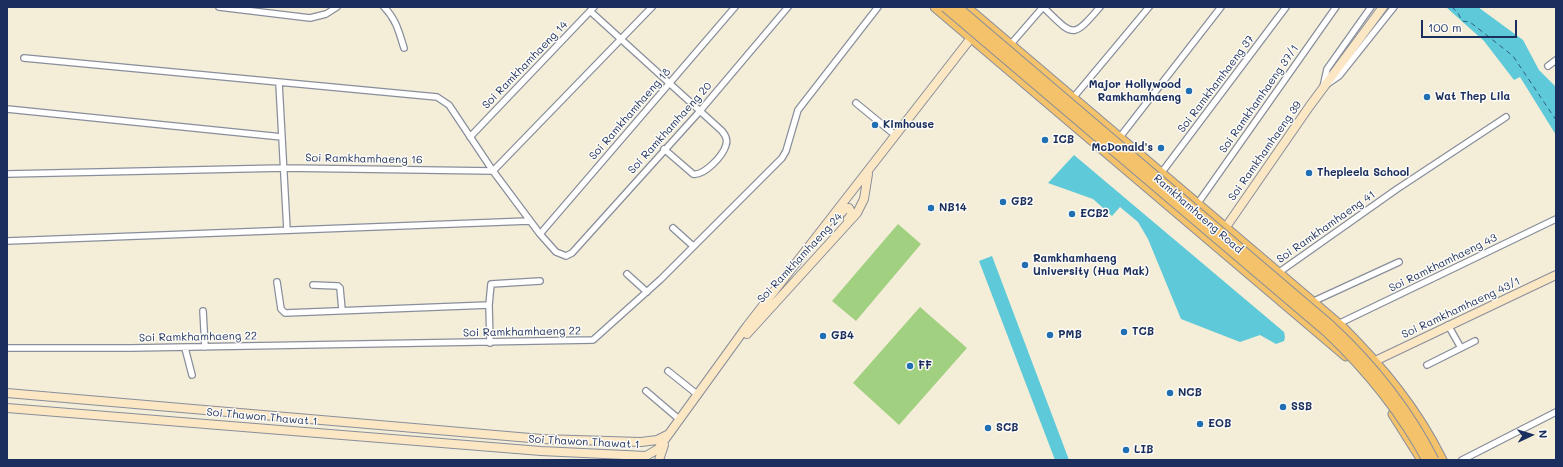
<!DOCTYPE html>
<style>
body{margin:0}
#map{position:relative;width:1563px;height:467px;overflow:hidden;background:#f4edd8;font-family:Mali,sans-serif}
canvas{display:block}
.frame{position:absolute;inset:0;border:8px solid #1b2f5e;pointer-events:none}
.north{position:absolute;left:1511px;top:415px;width:40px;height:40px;-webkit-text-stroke:3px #fdfcf7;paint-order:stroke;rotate:86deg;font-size:11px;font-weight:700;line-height:16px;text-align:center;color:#1b2f5e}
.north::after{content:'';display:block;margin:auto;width:14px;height:18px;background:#1b2f5e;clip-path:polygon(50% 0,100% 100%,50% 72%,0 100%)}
.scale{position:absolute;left:1421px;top:20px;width:96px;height:18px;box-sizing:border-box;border:2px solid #1b2f5e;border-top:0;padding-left:5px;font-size:12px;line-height:14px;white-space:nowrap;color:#1b2f5e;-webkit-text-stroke:3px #fdfcf7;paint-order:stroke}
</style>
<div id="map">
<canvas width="1563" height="467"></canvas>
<div class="frame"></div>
<div class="north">N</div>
<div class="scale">100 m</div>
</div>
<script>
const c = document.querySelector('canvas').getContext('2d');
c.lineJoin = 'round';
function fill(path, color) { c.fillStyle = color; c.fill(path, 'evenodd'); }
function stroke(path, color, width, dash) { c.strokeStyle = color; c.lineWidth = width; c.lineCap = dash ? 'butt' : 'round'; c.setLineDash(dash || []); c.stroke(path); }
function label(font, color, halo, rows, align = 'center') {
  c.font = font + ' Mali,sans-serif'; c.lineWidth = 3; c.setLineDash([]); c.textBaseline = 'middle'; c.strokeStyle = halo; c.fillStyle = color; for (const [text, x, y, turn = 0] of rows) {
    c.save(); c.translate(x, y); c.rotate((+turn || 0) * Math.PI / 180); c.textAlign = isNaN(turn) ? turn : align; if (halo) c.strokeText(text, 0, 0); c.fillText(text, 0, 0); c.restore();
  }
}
fill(new Path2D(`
 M898,224L921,244L856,321L832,301Z
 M920,307L967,348L899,425L853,383Z`), '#a1d180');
fill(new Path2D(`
 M1446,7H1478L1523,40L1539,70L1556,87V135L1520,77L1514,80L1484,41Z
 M1074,155L1284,332L1285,337L1284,341L1276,344L1260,335L1240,342L1181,319L1148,239L1138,222L1120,207L1112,216L1093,199L1048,183Z
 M992,256L1069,460H1055L979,261Z`), '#5ec9d8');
stroke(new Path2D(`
 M1452,7L1458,13L1462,21L1470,22L1513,56L1556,120`), '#2f5d83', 1, [5, 4]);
const street = new Path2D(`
 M219,7L310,18L326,14L337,7
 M384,7C396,19 399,32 404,48
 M1043,7C1073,35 1071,41 1100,7
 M1371,7L1327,69L1323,87L1339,76L1394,7
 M590,11L722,131C725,135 728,139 726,145C723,156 704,176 693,174L664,149
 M1011,44L1043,7
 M24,58L437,97L449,105L493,171L540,234L556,252L566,256L572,253L700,111L788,7
 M1548,66L1556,60
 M279,83L287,230
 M1073,98L1149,7
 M856,103L895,135
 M7,109L282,137
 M470,137L594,7
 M1120,137L1221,7
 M1162,172L1286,7
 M7,174L284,168L493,171L652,7
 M1198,203L1336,7
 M673,228L693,246
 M540,234L735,7
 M7,241L529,221
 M1278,273L1397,189L1506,117
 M627,274L647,292
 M277,282L281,309L285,313L489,305
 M313,285L338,286L340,288L342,310
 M1312,302L1399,262
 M203,311L205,347
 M1338,324L1556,219
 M1448,325L1461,348
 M490,343L489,305L491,284L540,281
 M7,348H131L593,340L661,279L782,158L786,151L798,110L878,7
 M185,348L192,375
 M1427,365L1475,341
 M668,371L698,395
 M646,391L680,420
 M1462,460L1556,412`);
const secondary = new Path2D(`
 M839,215L846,208H849L852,214L848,219
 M1226,227L1309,107L1383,7
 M747,334L857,213L864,199L868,174
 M1375,361L1556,275
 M7,393L542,439L641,442L657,440L667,435
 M7,408L541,451L646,456L658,449L747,326L971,38
 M659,460L664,445`);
const primary = new Path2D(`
 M935,7L1346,356
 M966,7L1342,327C1382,367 1417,409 1442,460
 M1393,414L1422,460`);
stroke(street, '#888e9b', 8);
stroke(secondary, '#888e9b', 10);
stroke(primary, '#888e9b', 11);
stroke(street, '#fff', 5.5);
stroke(secondary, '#fbe7c3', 8);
stroke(primary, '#f4c26a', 9);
const primaryBridge = new Path2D(`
 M945,7L1327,332C1367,370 1401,412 1427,460
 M957,7L1331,326C1373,365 1408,409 1434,460`);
stroke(primaryBridge, '#888e9b', 11, []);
stroke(primaryBridge, '#f4c26a', 9);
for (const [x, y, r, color] of [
 [1189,91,4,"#1f6fb2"],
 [1427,97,4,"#1f6fb2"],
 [875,125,4,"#1f6fb2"],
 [1045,140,4,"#1f6fb2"],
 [1161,148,4,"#1f6fb2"],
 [1309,173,4,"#1f6fb2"],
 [1003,202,4,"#1f6fb2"],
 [931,208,4,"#1f6fb2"],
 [1072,214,4,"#1f6fb2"],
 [1025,265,4,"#1f6fb2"],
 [1124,332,4,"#1f6fb2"],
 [1050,335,4,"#1f6fb2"],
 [823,336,4,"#1f6fb2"],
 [910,366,4,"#1f6fb2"],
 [1170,393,4,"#1f6fb2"],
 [1283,407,4,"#1f6fb2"],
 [1200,424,4,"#1f6fb2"],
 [988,428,4,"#1f6fb2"],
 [1126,450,4,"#1f6fb2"]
]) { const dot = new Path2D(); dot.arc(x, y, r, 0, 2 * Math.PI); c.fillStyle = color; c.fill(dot); stroke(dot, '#fdfcf7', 1.5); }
label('11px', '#1b2f5e', '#fdfcf7', [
 ["Soi Ramkhamhaeng 14",525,65,-46],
 ["Soi Ramkhamhaeng 37",1216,84,-53],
 ["Soi Ramkhamhaeng 37/1",1259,99,-55],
 ["Soi Ramkhamhaeng 18",630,114,-49],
 ["Soi Ramkhamhaeng 20",670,128,-48],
 ["Soi Ramkhamhaeng 39",1265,151,-55],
 ["Soi Ramkhamhaeng 16",364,159,1],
 ["Ramkhamhaeng Road",1198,214,41],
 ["Soi Ramkhamhaeng 41",1326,227,-35],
 ["Soi Ramkhamhaeng 24",800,258,-47],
 ["Soi Ramkhamhaeng 43",1443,263,-26],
 ["Soi Ramkhamhaeng 43/1",1461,308,-25],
 ["Soi Ramkhamhaeng 22",522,332,-1],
 ["Soi Ramkhamhaeng 22",198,337,-1],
 ["Soi Thawon Thawat 1",262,417,5],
 ["Soi Thawon Thawat 1",584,442,3]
]);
label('bold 11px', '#1b2f5e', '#fdfcf7', [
 ["Major Hollywood",1181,85,"right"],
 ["Ramkhamhaeng",1181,98,"right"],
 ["Wat Thep Lila",1435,97],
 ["Kimhouse",883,125],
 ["ICB",1053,140],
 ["McDonald's",1153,148,"right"],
 ["Thepleela School",1317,173],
 ["GB2",1011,202],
 ["NB14",939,208],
 ["ECB2",1080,214],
 ["Ramkhamhaeng",1033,259],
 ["University (Hua Mak)",1033,272],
 ["TCB",1132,332],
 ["PMB",1058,335],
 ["GB4",831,336],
 ["FF",918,366],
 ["NCB",1178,393],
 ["SSB",1291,407],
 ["EOB",1208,424],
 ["SCB",996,428],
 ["LIB",1134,450]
], 'left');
</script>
